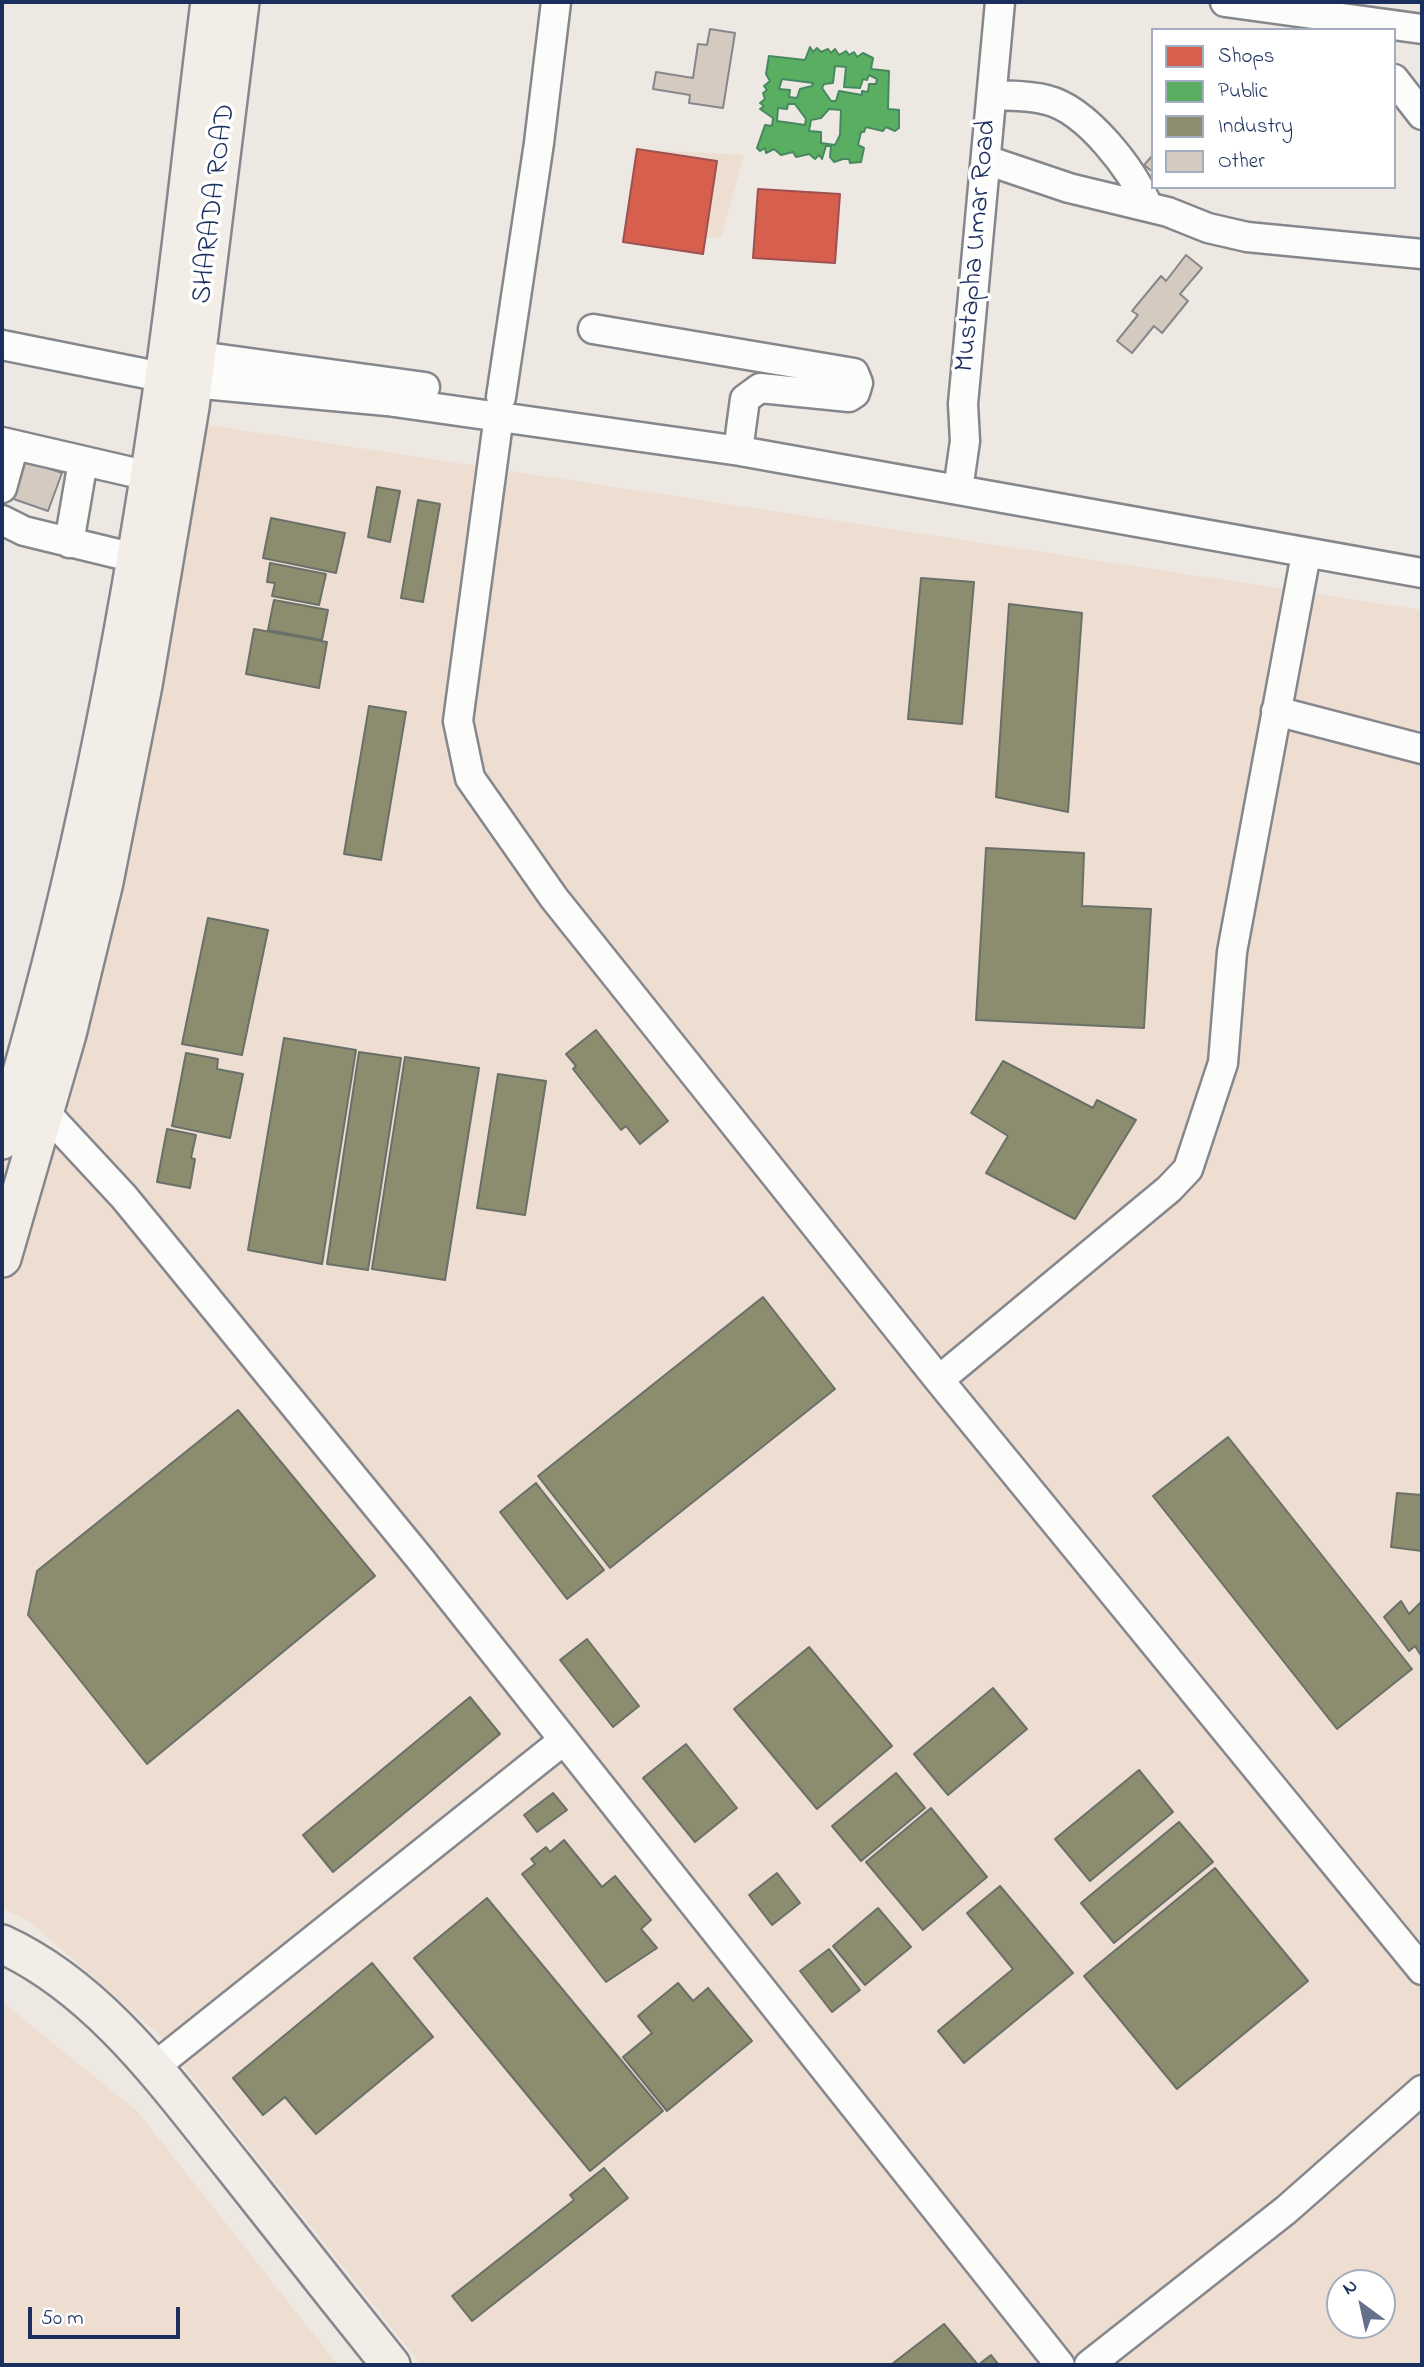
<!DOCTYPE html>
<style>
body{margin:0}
#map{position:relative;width:1424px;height:2367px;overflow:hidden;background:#eee8e2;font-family:"Indie Flower",sans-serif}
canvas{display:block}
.frame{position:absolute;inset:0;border:4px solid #1b2f5e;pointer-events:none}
.legend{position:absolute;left:1151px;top:28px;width:245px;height:161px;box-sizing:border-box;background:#fff;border:2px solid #a4acbf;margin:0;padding:9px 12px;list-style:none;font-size:21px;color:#1b2f5e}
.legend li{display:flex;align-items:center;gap:14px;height:35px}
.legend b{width:35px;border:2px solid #a4acbf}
.north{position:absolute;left:1326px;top:2269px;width:70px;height:70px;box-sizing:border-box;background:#fff;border:2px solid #a4acbf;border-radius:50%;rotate:327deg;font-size:19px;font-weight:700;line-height:28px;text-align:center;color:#1b2f5e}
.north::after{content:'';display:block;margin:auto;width:24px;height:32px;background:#65708c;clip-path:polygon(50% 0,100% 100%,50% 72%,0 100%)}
.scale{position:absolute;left:28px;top:2307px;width:152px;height:32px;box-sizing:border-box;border:4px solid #1b2f5e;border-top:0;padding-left:9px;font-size:21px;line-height:24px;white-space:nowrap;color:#1b2f5e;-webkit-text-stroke:5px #fff;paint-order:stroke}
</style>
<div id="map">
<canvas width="1424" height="2367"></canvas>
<div class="frame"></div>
<ul class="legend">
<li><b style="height:19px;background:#d6604d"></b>Shops</li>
<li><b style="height:19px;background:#5aae61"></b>Public</li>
<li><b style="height:19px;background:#8c8c6e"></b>Industry</li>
<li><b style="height:19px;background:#d4cac0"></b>Other</li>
</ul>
<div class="north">N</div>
<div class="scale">50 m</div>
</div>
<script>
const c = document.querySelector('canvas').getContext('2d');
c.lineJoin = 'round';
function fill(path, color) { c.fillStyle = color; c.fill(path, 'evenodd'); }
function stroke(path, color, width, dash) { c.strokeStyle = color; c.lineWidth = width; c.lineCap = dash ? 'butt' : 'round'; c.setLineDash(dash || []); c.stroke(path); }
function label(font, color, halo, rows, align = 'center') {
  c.font = font + ' "Indie Flower",sans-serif'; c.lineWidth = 7; c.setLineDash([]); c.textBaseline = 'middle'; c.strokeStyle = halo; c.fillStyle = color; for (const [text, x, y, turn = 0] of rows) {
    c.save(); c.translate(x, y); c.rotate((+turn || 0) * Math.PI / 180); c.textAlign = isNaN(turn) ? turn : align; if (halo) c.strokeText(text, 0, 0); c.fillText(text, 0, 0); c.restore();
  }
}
fill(new Path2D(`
 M648,150L744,155L721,237L632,245Z
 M189,422L1422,610V2365H421L156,2032L30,1922L2,1908V1145ZM1340,2283H1382V2325H1340Z
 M2,2002L137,2111L338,2365H2Z`), '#edded1');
const shops = new Path2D(`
 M637,149L717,161L703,254L623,242Z
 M758,189L840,194L835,263L753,258Z`);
fill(shops, '#d6604d');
stroke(shops, '#9e5152', 2);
const public = new Path2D(`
 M810,47L813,52L817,48L821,52L828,49L831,53L835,49L839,55L846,51L849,55L854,52L857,57L863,53L873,58L871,69L889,71L888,109L899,110V128L895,131L886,127L883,131L866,127L864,132H861L858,145L864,148L861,162L850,163L849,159H843L834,162L830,157L831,146H826L822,159L819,155L815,159L809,154L796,157L793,152L781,155L774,149L766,153L765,148L760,151L757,148L765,125L772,126L773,118L760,109L764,106L760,103L765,99L763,93L767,90L764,86L770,81L766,74L769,56L805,60ZM835,66L846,67L844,87L860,88L863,79L867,80L869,75L877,79L876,84H869L868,92L862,91V95L839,91L836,101H831L822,88L824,84L833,83ZM782,79L813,83L812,86L800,89L797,98L789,97L790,90L779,89ZM788,104H795L806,119L805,125L777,121L778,108L787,109ZM829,109L841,110L840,135L835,145L821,143V132L809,131L811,120L821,118Z`);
fill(public, '#5aae61');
stroke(public, '#478860', 2);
const industry = new Path2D(`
 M377,487L400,491L390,542L368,537Z
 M418,500L440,504L423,602L401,598Z
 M271,518L345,533L336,573L263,558Z
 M270,563L326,574L319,605L272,596L275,583L267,582Z
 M921,578L974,582L962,724L908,719Z
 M274,600L328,610L322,640L268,630Z
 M1009,604L1082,613L1068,812L996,797Z
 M254,629L327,642L319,688L246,674Z
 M369,706L406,712L381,860L344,854Z
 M986,848L1084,853L1082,906L1151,909L1144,1028L976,1020Z
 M208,918L268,930L242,1055L182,1044Z
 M596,1030L668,1121L640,1144L626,1126L621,1130L573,1069L576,1066L566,1054Z
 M284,1038L356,1050L322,1264L248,1250Z
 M359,1052L401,1058L368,1270L327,1264Z
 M186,1053L218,1059L217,1069L243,1074L230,1138L172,1126Z
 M405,1057L479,1068L445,1280L372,1269Z
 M1003,1061L1093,1108L1097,1100L1136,1120L1075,1219L986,1173L1008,1136L971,1113Z
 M498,1074L546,1081L525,1215L477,1208Z
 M167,1129L196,1135L191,1158L195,1159L190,1188L157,1182Z
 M763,1297L835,1389L610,1568L538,1476Z
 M238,1410L375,1576L147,1764L28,1615L37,1571Z
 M1228,1437L1412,1669L1337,1729L1153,1496Z
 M536,1483L604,1570L567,1599L500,1512Z
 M1397,1493L1422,1495V1551L1391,1547Z
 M1401,1601L1409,1614L1422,1601V1657L1415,1646L1409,1651L1384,1617Z
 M587,1639L639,1706L613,1727L560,1660Z
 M809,1647L892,1746L817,1809L734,1709Z
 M993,1688L1027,1729L948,1795L914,1754Z
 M470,1697L500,1734L333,1872L303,1835Z
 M686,1744L737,1808L695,1842L643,1778Z
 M1139,1770L1173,1812L1090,1881L1055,1839Z
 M896,1773L925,1808L861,1861L832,1826Z
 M553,1793L567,1810L537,1832L524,1815Z
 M931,1808L987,1877L923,1930L866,1862Z
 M1179,1822L1213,1862L1114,1943L1081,1903Z
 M564,1840L602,1887L615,1876L651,1920L641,1929L657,1948L606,1982L522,1874L535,1864L531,1859L546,1847L550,1852Z
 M1215,1868L1308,1981L1177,2089L1084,1976Z
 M777,1873L800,1903L772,1925L749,1895Z
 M1000,1886L1073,1973L964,2063L938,2031L1013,1969L967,1913Z
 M487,1898L663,2111L590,2171L414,1958Z
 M878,1908L911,1947L865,1985L833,1946Z
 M829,1949L860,1990L832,2012L800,1971Z
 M372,1963L433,2037L316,2134L285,2097L263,2115L233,2078Z
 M678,1983L693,2001L708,1988L752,2041L667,2111L623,2057L652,2033L638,2016Z
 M604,2168L628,2198L472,2321L452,2296L574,2200L570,2195Z
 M944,2324L978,2365H892V2364Z
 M991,2355L999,2365H978Z`);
fill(industry, '#8c8c6e');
stroke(industry, '#6a7069', 2);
const building = new Path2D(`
 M710,29L735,33L723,108L689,103L690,95L653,89L656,72L693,78L698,44L707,45Z
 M1153,155V172L1144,165Z
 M1186,255L1202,268L1180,294L1188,301L1162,333L1154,326L1132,353L1117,341L1138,315L1132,311L1161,276L1166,281Z
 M19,458L62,473L48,511L5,496Z`);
fill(building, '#d4cac0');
stroke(building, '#86878d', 2);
const minor = new Path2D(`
 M1225,2L1422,29
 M1394,79L1422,115
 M993,95C1010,96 1029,95 1047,100C1087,110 1133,170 1148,207
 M986,160L1069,188L1168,212L1208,228L1247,237L1422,254
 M593,329L854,373L858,383L855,393L849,397L760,388L745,399L740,436
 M2,345L192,383L387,401L740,451L1422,573
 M177,353L425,387
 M501,397L539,143L556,2
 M499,415L458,721L470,778L554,898L939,1380L1422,1970
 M2,442L149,476
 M2,488L14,445
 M958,490L965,441L963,404L1000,2
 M2,520L24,531L135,558
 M69,543L83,461
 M1276,711L1422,749
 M45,1112L124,1197L421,1560L1060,2365
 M939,1380L1169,1189L1188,1169L1223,1063L1232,952L1306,554
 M153,2068L564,1740
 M1089,2365L1286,2210L1422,2090`);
const major = new Path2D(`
 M2,1140C75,902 124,652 160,406C180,272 193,137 210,2
 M2,1258L67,1034L104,882L143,685L190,407L240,2
 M2,1944C100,1989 167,2084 233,2166C285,2232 338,2299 391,2365`);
stroke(minor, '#86878d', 33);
stroke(major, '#86878d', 42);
stroke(minor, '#fcfcfb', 28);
stroke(major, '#f2ede6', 37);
label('28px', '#1b2f5e', '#fff', [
 ["SHARADA ROAD",216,204,-83],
 ["Mustapha Umar Road",978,246,-85]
]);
</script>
